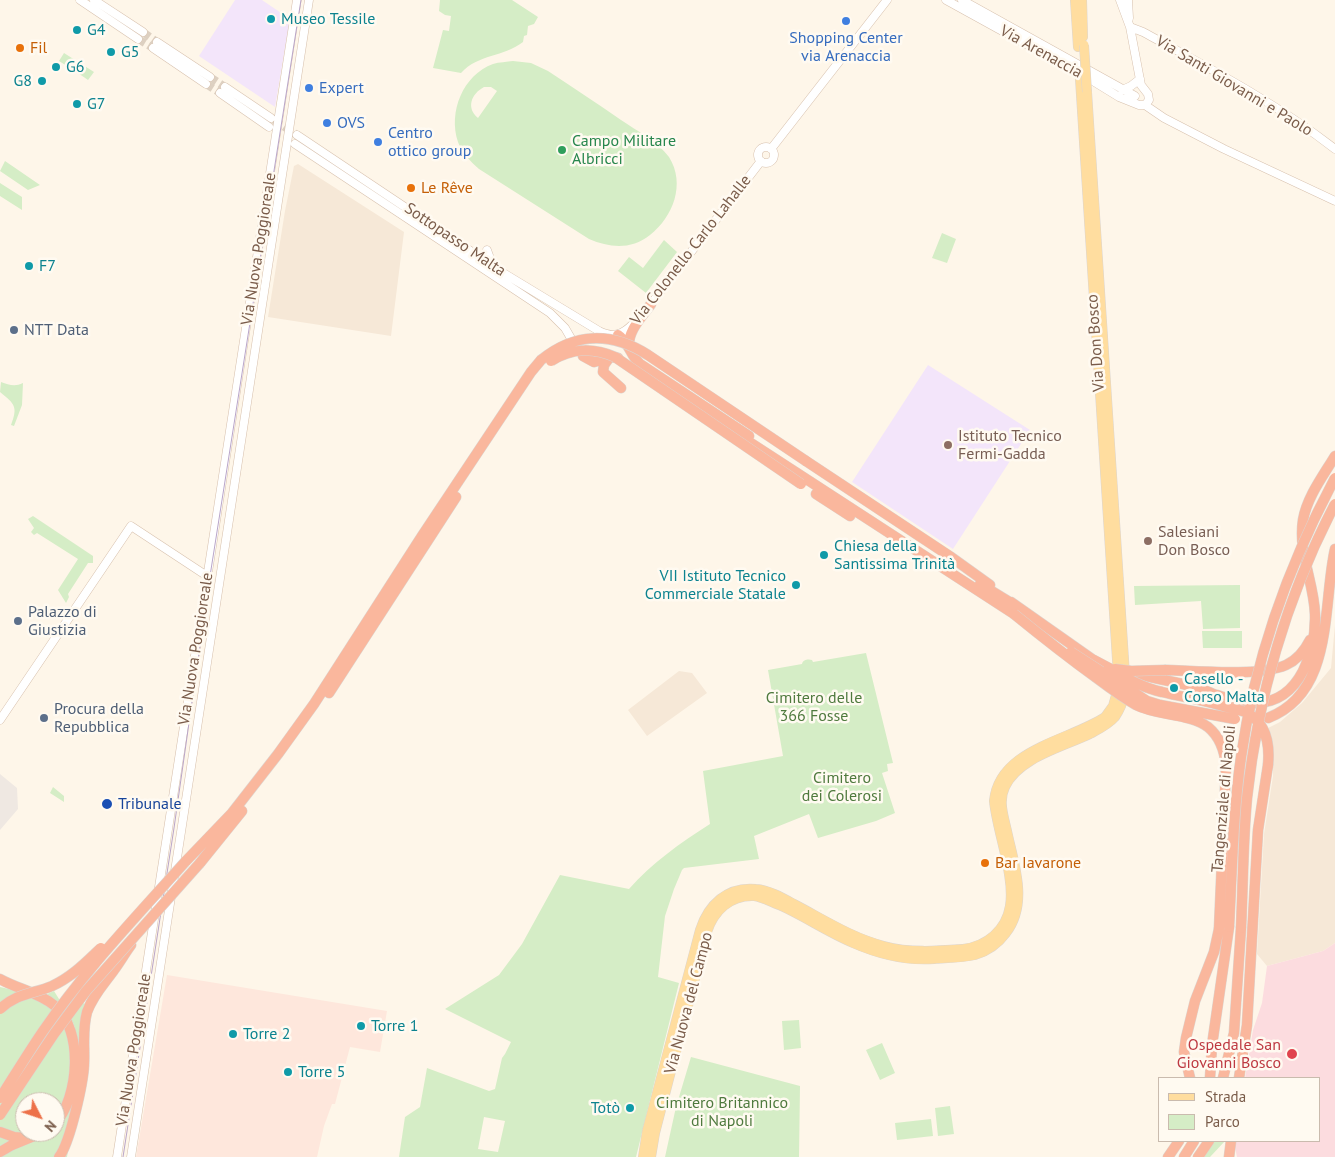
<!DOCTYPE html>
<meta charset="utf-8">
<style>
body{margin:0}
#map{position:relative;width:1335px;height:1157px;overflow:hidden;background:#fef6e9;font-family:"PT Sans",sans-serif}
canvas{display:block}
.legend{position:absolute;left:1158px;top:1077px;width:162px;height:65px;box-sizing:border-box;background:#fffaf1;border:1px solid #cabbae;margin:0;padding:6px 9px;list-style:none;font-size:15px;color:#7a5c4a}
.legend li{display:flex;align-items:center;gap:10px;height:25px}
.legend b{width:25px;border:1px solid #cabbae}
.north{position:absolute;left:15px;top:1092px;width:50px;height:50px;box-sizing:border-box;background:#fffaf1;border:1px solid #cabbae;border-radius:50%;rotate:131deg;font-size:14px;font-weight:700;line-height:20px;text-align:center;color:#7a5c4a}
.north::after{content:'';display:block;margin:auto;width:18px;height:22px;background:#ed7149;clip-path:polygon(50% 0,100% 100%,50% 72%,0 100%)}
</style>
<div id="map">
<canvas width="1335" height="1157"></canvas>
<ul class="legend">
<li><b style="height:6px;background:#ffdd9f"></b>Strada</li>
<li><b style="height:14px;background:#d5edc6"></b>Parco</li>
</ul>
<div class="north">N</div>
</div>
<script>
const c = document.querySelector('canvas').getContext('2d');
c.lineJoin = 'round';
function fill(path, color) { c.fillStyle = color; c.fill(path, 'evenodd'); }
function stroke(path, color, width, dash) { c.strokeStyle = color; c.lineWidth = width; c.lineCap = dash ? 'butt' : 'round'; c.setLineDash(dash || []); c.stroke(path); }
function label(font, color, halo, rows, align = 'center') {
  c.font = font + ' "PT Sans",sans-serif'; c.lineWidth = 5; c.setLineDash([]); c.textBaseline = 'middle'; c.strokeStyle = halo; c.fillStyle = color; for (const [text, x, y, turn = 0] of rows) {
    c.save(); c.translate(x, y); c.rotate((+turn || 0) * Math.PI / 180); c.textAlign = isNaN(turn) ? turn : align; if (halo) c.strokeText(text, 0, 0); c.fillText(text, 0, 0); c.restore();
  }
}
fill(new Path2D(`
 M298,164L404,232L391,336L268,317L285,211L294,166Z
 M1335,625V943L1323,951L1267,966L1257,954L1264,834L1273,776V745L1268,728L1280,722L1302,703L1331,668Z
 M679,671L692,673L707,693L647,736L628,710Z`), '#f6e8d7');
fill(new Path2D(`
 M167,975L387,1011L380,1052L350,1047L335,1104H332L324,1126L317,1157H136Z`), '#fee7dc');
fill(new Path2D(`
 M0,774L17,788L18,809L0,830Z`), '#efe8e2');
fill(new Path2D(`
 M235,0H262L290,19L275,107L199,56Z
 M928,365L1030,430L953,549L852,482Z`), '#f3e5fa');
fill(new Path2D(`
 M1335,943V1157H1237L1235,1147L1236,1141H1319V1078H1245L1253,1030L1262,1003L1267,966L1323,951Z`), '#fcdcdf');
fill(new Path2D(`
 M440,0H512L538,17L534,24L528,26L527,35L524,36L523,42C504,57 478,54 461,73L433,68L443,30L449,31L451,16L445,15L439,11Z
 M64,53L75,60L70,68L59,61Z
 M513,61L531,63L548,71C572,87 597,103 621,120C637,131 657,141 669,157C686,184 673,217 650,235C631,250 610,248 589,239L479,169C470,161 462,153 458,142C448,112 463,75 493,64C499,62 507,62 513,61ZM484,87H491L497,91L478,118C466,108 471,94 484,87Z
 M83,65L94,72L88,80L78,73Z
 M5,161L40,185L28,190L0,171Z
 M0,183L22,197V210L0,196Z
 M942,233L956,239L947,263L932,258Z
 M664,240L677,252L646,293L618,271L629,257L643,268Z
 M1,382C9,385 15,387 23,383L22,405L14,426L11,425C18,407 15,404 0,392Z
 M33,516L93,556V563H88L68,594L69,597L66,603L58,590L78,559L37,533L34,535L31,532L34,528L28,519Z
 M1240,585V628L1203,629L1201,601L1135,605L1134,586Z
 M1202,631H1242V648H1203Z
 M866,653L893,763L887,764L888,771L882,773L895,813L876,821L818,838L809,814L754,836L759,859L684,868L682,870L674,889L665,916L658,977L679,983L636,1157H399L405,1117L420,1107L427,1068L489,1091L495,1089L502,1058L505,1054L511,1042L445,1009L499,975L522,944L560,875L629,889C652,863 680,843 710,824L703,771L783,756L768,670L802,664C803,659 809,659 812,660L813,662ZM484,1117L505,1121L498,1152L478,1149Z
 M53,787L64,796V802L50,793Z
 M0,987C50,997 59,1009 78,1054C76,1021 73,1015 47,994L54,991L59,999L93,1005L67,1157H0ZM25,1102H55V1132H25Z
 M799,1020L801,1048L784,1050L782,1021Z
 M882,1043L895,1073L880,1080L866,1050Z
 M691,1057L800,1086L799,1157H665L676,1107Z
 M950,1106L954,1134L938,1136L935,1108Z
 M931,1119L933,1136L897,1140L895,1123Z
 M1214,1141H1225L1210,1157H1204Z`), '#d5edc6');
stroke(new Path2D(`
 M143,32L157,42
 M138,39L153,48
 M210,77L225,87
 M206,84L220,93
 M274,120L297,135`), '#ddd0c1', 8, [8, 4]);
const secondary = new Path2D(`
 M80,0L138,39
 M94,0L143,32
 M946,0L1093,81L1119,97L1139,105H1145
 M962,0L1135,96
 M1120,0L1130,27L1141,85L1148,94L1149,100L1145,105
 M1128,0L1129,18
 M1130,27L1143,32C1209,68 1276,103 1335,149
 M157,42L210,77
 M153,48L206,84
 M225,87L271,118
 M1122,90L1131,86L1140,79
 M220,93L269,127
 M1145,105L1164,118L1224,149L1335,201
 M297,135L505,274L599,331C614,338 622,335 633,324
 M295,144L550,313L565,328L576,347
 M758 155a8 8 0 1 1 16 0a8 8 0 1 1-16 0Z
 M771,149L887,0
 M487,250L491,261L494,264
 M648,308L761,161
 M0,720L131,526L207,576
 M117,1157L297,0
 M131,1157L309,0`);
const primary = new Path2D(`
 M1075,0L1078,47
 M1082,0L1083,37
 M1080,79L1118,675
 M1087,92L1125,675
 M643,1157L647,1131L700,930C708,905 727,886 756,889C769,890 783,898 794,904C823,919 852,938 884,946C910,953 936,951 963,949C987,946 1006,930 1010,906C1015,876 997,832 994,801C999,749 1068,741 1105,717L1113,706L1118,688
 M651,1157L655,1133L707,932C714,911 730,895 754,896C762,897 771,902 779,905C804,916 827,932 853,943C878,954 906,961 934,959C947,958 962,958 975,955C988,951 998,944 1006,933C1029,903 1014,864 1007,831C1004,817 998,801 1005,787C1018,758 1063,747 1090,734C1099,729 1108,725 1115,717C1120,710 1123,702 1125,693`);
const highway = new Path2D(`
 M618,335C629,342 630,355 640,364L749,436
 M629,348C627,331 642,317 651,304
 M583,356L594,362L612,357L618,358
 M609,358L604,365L603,372L621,388
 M740,436L1014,614
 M806,461L951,557L990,585
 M816,494L850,516
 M980,584L1016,606
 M1011,602L1092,659L1109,668
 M1166,670C1197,671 1258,677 1286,665C1297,660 1305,650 1310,640
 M1132,672C1161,682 1194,682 1221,698
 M329,693L456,497
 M1217,695C1230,699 1243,704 1257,703C1301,701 1316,650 1315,614C1314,582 1298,554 1303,520C1307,497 1323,476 1335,456
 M1268,718C1335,692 1322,606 1335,549
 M185,862L232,813L278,754L314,704L422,536L531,372L541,360
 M200,863L242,811
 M0,979C18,989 40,993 55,1006C84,1031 79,1097 55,1124
 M1190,1078L1184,1052L1186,1038L1195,1001L1214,952L1219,929
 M1210,1078L1212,1045L1229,927
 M1223,1078L1234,1033L1241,928
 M1239,1078L1247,1025L1258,830L1268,765
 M0,1132L14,1137L25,1138
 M0,1152L12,1145L34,1136
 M59,1157C70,1143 83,1084 84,1065C85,1047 82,1030 87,1012C93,995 104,984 114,970C120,962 125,953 131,945
 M1168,1157L1179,1141
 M1184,1157L1194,1141
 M1198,1157L1209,1141
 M1229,1157L1231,1141`);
stroke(secondary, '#d7c0ad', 9);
stroke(primary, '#dcd5d0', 10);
stroke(highway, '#dcd5d0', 11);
stroke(secondary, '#fff', 8);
stroke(primary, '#ffdd9f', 9);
stroke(highway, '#fab79d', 10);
stroke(new Path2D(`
 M123,1157L174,828L210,576L301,0`), '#b9a5c9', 1);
const primaryBridge = new Path2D(`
 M1084,45L1087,92`);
const highwayBridge = new Path2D(`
 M541,360C575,332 612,332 648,355L806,461
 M551,361C572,348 592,347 615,357L801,484
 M1014,614C1041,636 1069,658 1098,679C1110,688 1122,697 1136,705C1157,716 1189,713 1208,727C1220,737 1225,752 1226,767L1219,929
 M1071,652L1147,701L1160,705L1235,719
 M1109,668C1126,678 1143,688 1162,692C1182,697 1203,700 1223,706C1230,708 1238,709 1245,712C1266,722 1270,744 1268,765
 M1115,669L1131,671L1166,670
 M1229,927C1232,870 1233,813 1241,757C1255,658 1288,566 1335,478
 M1241,928C1243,885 1243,841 1247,798C1258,695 1287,596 1335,504
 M0,1009C17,993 33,994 52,986C72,977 86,962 101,948
 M0,1098C14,1076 28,1053 43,1031C85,970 136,917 185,862
 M0,1115L54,1034L86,991L200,863
 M34,1136L45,1132`);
stroke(primaryBridge, '#dcd5d0', 10, []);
stroke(highwayBridge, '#dcd5d0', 11, []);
stroke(primaryBridge, '#ffdd9f', 9);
stroke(highwayBridge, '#fab79d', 10);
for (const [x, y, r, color] of [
 [271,19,5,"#0f9aa8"],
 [846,21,5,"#3f7fe0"],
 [77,30,5,"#0f9aa8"],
 [20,48,5,"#e8710a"],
 [111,52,5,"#0f9aa8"],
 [56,67,5,"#0f9aa8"],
 [42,81,5,"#0f9aa8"],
 [309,88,5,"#3f7fe0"],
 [77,104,5,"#0f9aa8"],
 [327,123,5,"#3f7fe0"],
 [378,142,5,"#3f7fe0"],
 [562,150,5,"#2e9e5b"],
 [411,188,5,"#e8710a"],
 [29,266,5,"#0f9aa8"],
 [14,330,5,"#5c6f8a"],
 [948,445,5,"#8d6e63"],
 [1148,541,5,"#8d6e63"],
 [824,555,5,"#0f9aa8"],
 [796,585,5,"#0f9aa8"],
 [18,621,5,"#5c6f8a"],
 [1174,688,5,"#0f9aa8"],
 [44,718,5,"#5c6f8a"],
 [107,804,6,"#1a4fb4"],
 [985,863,5,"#e8710a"],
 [361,1026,5,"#0f9aa8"],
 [233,1034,5,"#0f9aa8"],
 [1292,1054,6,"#e0444e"],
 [288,1072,5,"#0f9aa8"],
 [630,1108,5,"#0f9aa8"]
]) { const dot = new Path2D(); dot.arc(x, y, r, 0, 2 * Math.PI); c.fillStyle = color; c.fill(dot); stroke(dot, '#fffaf1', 2); }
label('16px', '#0d838f', '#fffaf1', [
 ["Museo Tessile",281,19],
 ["G4",87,30],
 ["G5",121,52],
 ["G6",66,67],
 ["G8",32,81,"right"],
 ["G7",87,104],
 ["F7",39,266],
 ["Chiesa della",834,546],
 ["Santissima Trinità",834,564],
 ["VII Istituto Tecnico",786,576,"right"],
 ["Commerciale Statale",786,594,"right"],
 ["Casello -",1184,679],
 ["Corso Malta",1184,697],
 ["Torre 1",371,1026],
 ["Torre 2",243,1034],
 ["Torre 5",298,1072],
 ["Totò",620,1108,"right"]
], 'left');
label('16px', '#366cbe', '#fffaf1', [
 ["Shopping Center",846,38,"center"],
 ["via Arenaccia",846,56,"center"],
 ["Expert",319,88],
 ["OVS",337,123],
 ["Centro",388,133],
 ["ottico group",388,151]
], 'left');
label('16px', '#c56008', '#fffaf1', [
 ["Fil",30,48],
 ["Le Rêve",421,188],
 ["Bar Iavarone",995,863]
], 'left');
label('16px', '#7a5c4a', '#fffaf1', [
 ["Via Arenaccia",1041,52,29],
 ["Via Santi Giovanni e Paolo",1234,86,31],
 ["Sottopasso Malta",455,240,34],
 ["Via Nuova Poggioreale",259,249,-81],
 ["Via Colonello Carlo Lahalle",691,250,-52],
 ["Via Don Bosco",1096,343,-94],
 ["Via Nuova Poggioreale",196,649,-81],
 ["Tangenziale di Napoli",1224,799,-85],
 ["Via Nuova del Campo",689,1003,-75],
 ["Via Nuova Poggioreale",134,1050,-81]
]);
label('16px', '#27864d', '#fffaf1', [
 ["Campo Militare",572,141],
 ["Albricci",572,159]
], 'left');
label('16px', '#4e5e75', '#fffaf1', [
 ["NTT Data",24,330],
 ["Palazzo di",28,612],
 ["Giustizia",28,630],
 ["Procura della",54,709],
 ["Repubblica",54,727]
], 'left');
label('16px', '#785e54', '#fffaf1', [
 ["Istituto Tecnico",958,436],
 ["Fermi-Gadda",958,454],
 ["Salesiani",1158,532],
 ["Don Bosco",1158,550]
], 'left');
label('16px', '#4f7a3e', '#fffaf1', [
 ["Cimitero delle",814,698],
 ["366 Fosse",814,716],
 ["Cimitero",842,778],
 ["dei Colerosi",842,796],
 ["Cimitero Britannico",722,1103],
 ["di Napoli",722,1121]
]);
label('16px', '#164399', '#fffaf1', [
 ["Tribunale",118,804]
], 'left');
label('16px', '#be3a42', '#fffaf1', [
 ["Ospedale San",1281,1045],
 ["Giovanni Bosco",1281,1063]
], 'right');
</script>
